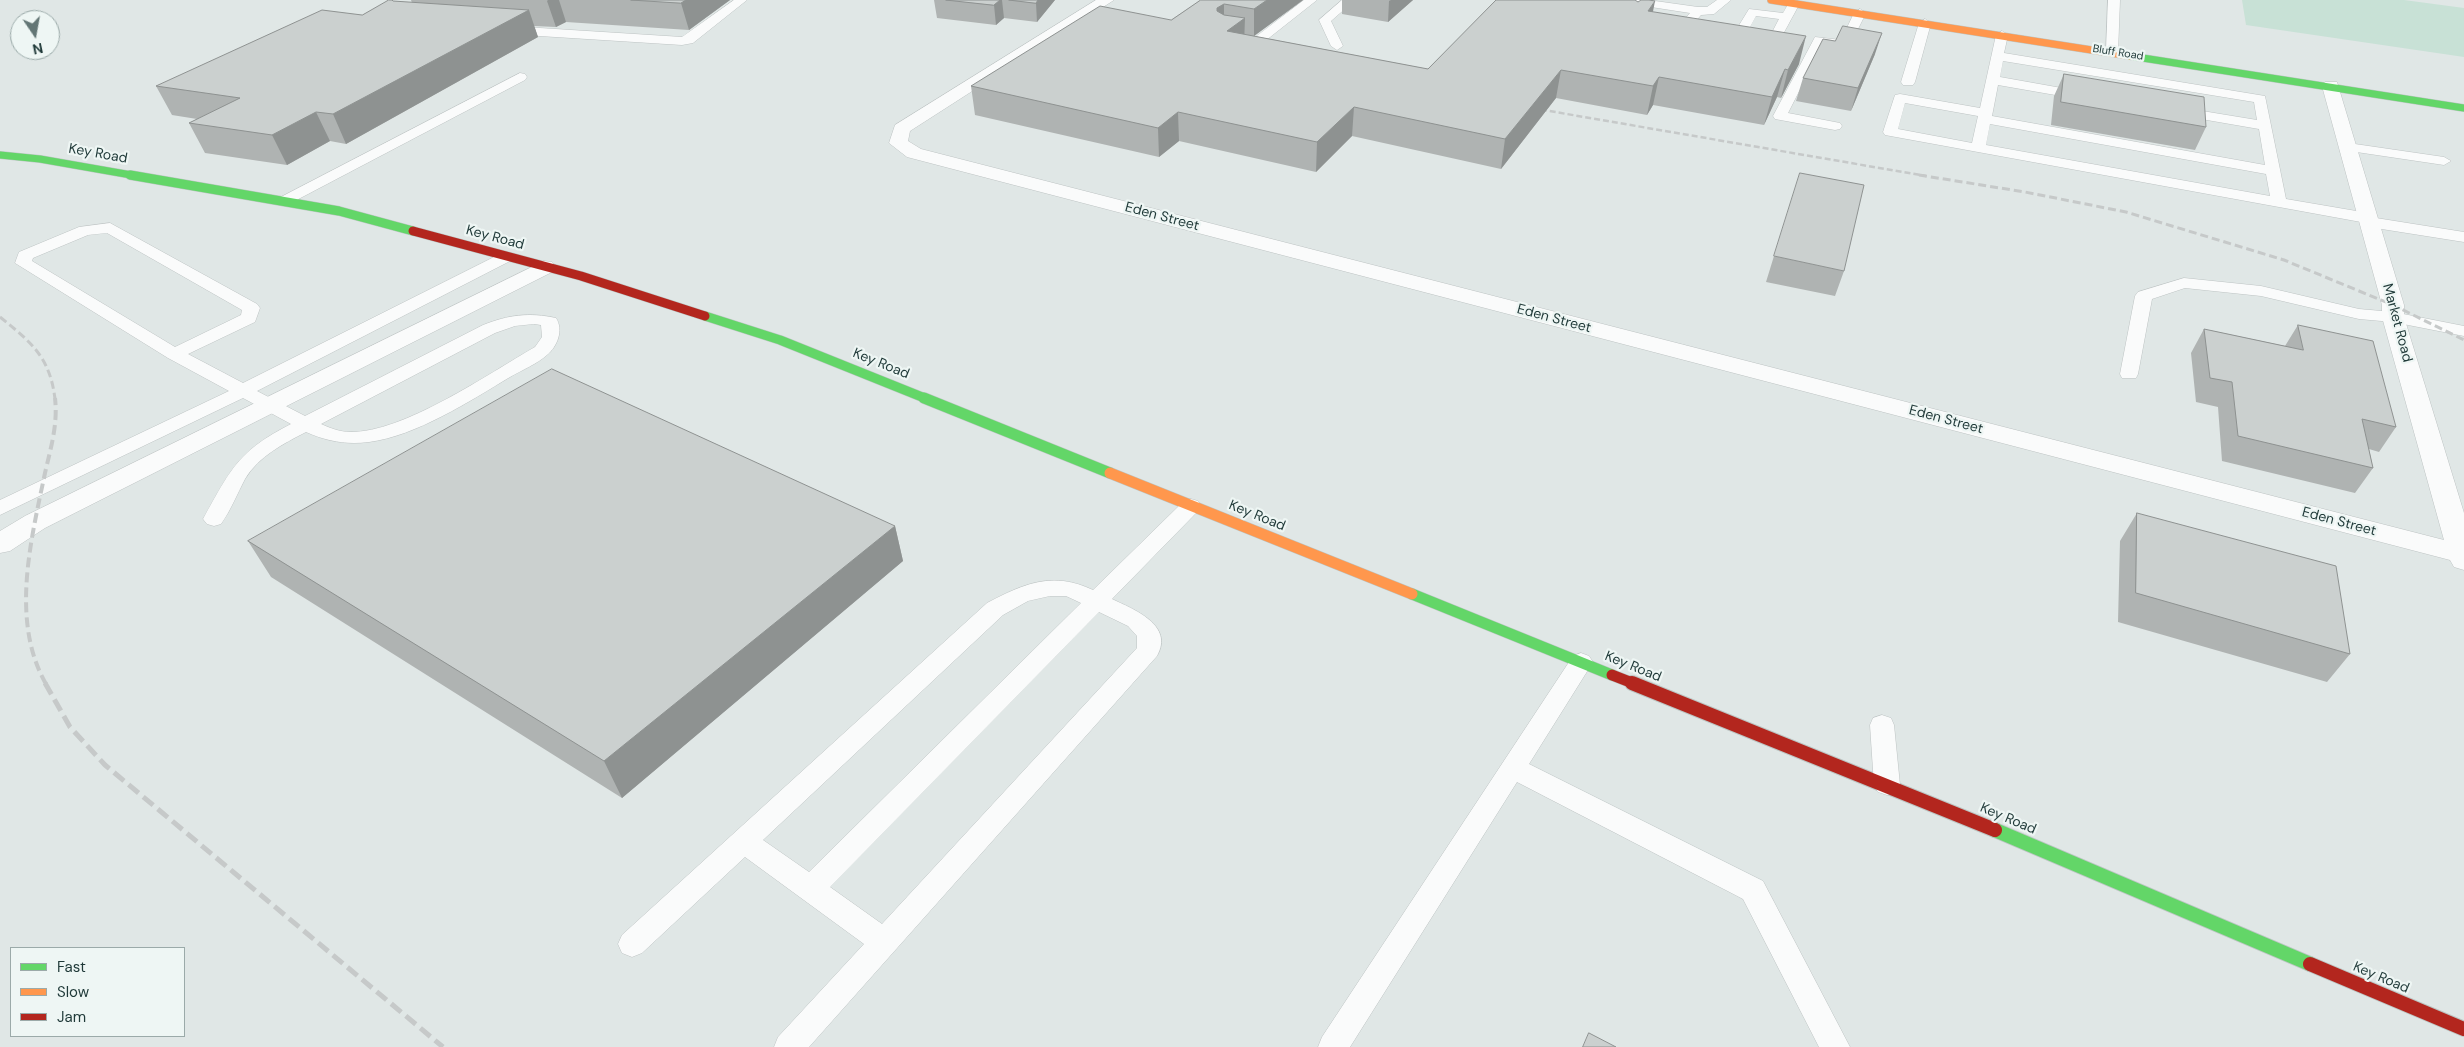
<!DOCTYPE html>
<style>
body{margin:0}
#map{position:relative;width:2464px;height:1047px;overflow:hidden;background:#e0e7e6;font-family:"DM Sans",sans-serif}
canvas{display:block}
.legend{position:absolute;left:10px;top:947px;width:175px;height:90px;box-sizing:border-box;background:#eef6f4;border:1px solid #9baaa9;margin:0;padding:6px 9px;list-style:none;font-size:15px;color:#1f3938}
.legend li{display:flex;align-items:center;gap:10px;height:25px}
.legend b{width:25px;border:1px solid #9baaa9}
.north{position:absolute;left:10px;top:10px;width:50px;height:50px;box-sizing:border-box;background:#eef6f4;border:1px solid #9baaa9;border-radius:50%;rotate:168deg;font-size:14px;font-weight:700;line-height:20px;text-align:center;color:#1f3938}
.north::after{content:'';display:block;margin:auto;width:18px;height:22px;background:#637675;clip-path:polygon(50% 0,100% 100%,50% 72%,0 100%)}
</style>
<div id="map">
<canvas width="2464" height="1047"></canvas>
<ul class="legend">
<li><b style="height:6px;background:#63d668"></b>Fast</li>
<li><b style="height:6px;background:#ff974d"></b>Slow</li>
<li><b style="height:6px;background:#b3261e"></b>Jam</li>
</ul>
<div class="north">N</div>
</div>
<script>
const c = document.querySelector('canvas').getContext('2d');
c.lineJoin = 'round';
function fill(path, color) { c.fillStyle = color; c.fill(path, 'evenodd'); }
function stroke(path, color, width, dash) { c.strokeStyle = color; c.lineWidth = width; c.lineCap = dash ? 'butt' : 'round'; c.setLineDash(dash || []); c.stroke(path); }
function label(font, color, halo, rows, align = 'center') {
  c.font = font + ' "DM Sans",sans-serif'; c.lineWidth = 4.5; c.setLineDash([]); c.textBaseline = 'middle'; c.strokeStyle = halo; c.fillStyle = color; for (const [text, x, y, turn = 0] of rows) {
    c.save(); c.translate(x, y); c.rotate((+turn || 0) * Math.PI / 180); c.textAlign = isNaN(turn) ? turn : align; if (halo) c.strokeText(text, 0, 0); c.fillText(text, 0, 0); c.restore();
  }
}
fill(new Path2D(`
 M2242,0H2404L2464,8V57L2246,25Z`), '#c8e1d6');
const lane = new Path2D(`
 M734,0H747L693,43L682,45L508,34L502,30L508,26L682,37Z
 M1304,0H1317L1260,45L1235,42L1229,38L1235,34L1254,38Z
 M1342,0H1355L1331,21L1343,46L1337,50L1331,46L1319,20Z
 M1619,0H1648L1698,7H1707L1717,0H1731L1714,14L1701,15L1694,23L1690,24L1684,20L1690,13L1625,3Z
 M2108,0H2120L2118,52L2112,56L2106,52Z
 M1790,1H1798L1800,3L1775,49L1736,44L1730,40L1749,9L1783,13ZM1756,16L1779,19L1767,42L1744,38Z
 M1860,9L1866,13L1849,47L1823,44L1788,113L1840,123L1842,126L1840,129L1835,130L1775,119L1773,116L1815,37L1841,40L1854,13Z
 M1925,19L1931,23L1915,82L1913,85H1903L1901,82L1919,23Z
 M2002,31L2008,35L2004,53L2265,96L2286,199L2368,213L2374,215L2376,218L2464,232V242L2369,227L2363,225L2361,222L1885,135L1883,132L1895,95L1900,94L1980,108L1996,35ZM2003,61L2254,102L2257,120L2178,107L2171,111L2178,115L2259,129L2265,165L1992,116L1998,85L2084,100L2091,96L2084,92L2000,77ZM1905,103L1978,116L1972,143L1898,129ZM1990,124L2266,174L2270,196L1986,145Z
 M520,73L525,74L527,77L525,80L289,204H279L276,201L279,198Z
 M2348,143L2444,157L2451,161L2444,165L2343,150L2341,147L2343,144Z
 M110,223L257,304L260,308L255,322L188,354L243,383L500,254H512L514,257L512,260L257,391L305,416L483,325C508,315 529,312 556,318C564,330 557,347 547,355C537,364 522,370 510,377C470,401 416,436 369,442C346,445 326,441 306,432C283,444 259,456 245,479C237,494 231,510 221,524L214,526L207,524L203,519C231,469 238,451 291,424L243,398L0,515V500L229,391L168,358L15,263L19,252L79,227ZM107,233L242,310L241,315L175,347L32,261L33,258L88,235ZM534,324L541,325L542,337L535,347C488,374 403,433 350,432C340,432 330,428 321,424L495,333L515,326Z
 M2184,278L2261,286L2359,309L2393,312L2464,326V336L2393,322L2359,319L2261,296L2185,288L2152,299L2138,374L2136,378H2122L2120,374L2135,296L2138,292Z
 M1191,499L1198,501L1201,506L1198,511L1112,599C1133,609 1175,625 1157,656L809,1047H774L778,1037L864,944L745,857L642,953L632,957L622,953L618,944L622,935L987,603C1025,583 1053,571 1093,590L1184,501ZM1050,596H1066L1081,603L809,872L763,840L1003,615L1028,601ZM1099,612L1128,626L1137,636V648L882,924L830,887Z
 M1581,653L1589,656L1593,662L1529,764L1763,881L1850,1047H1819L1743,899L1517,782L1350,1047H1318L1322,1037L1573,656Z
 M1882,715L1891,718L1894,725L1900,785L1896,792L1887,795L1878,792L1874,785L1870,725L1873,718Z`);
const street = new Path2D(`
 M1096,0H1114L910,131L908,141L921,149L2444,540L2382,317V305L2322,86L2325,82H2337L2404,305V317L2464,513V570L2454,567L2450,560L907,157L889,143L895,125Z
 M544,261L552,262L555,267L552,272L45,528L10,551L0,553V531L25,516Z`);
const fastFar3 = new Path2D(`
 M2130,56L2464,108
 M0,155L40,159L137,176`);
const fastFar2 = new Path2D(`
 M130,175L339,211L413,231
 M705,316L780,340L927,399`);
const fastFar1 = new Path2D(`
 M924,398L1110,473
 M1412,594L1612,675`);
const fast = new Path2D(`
 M1995,830L2310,964`);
const slowFar1 = new Path2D(`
 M1771,0L2130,56`);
const slow = new Path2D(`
 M1110,473L1412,594`);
const jamFar2 = new Path2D(`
 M413,231L581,276L705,316`);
const jamFar1 = new Path2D(`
 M1612,675L1635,684`);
const jam = new Path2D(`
 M1632,683L1995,830
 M2310,964L2464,1029`);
stroke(lane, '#bdc3c3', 1);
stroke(street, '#bdc3c3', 1);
stroke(fastFar3, '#bcc5c3', 8);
stroke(fastFar2, '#bcc5c3', 10);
stroke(fastFar1, '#bcc5c3', 12);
stroke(fast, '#bcc5c3', 16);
stroke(slowFar1, '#bcc5c3', 8);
stroke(slow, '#bcc5c3', 12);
stroke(jamFar2, '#bcc5c3', 10);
stroke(jamFar1, '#bcc5c3', 12);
stroke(jam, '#bcc5c3', 16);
fill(lane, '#fafbfb');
fill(street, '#fafbfb');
stroke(fastFar3, '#63d668', 7);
stroke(fastFar2, '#63d668', 9);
stroke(fastFar1, '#63d668', 11);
stroke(fast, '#63d668', 14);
stroke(slowFar1, '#ff974d', 7);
stroke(slow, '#ff974d', 11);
stroke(jamFar2, '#b3261e', 9);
stroke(jamFar1, '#b3261e', 11);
stroke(jam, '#b3261e', 14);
stroke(new Path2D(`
 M1532,108L1926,176`), '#c6c9c9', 2.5, [6, 3]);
stroke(new Path2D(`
 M1919,175L2025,192L2126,212L2284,260L2393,305L2464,340
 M0,317C31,342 50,357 55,399`), '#c6c9c9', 3, [8, 4]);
stroke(new Path2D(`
 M46,684C10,621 31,540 45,473C51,447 58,424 55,398`), '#c6c9c9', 4, [10, 5]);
stroke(new Path2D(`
 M45,683L70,727L105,765L443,1047`), '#c6c9c9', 5, [13, 6]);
fill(new Path2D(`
 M411,0H730L689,30L566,22L556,27L534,26L538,37L346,144L330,141L287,165L205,153L189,123L197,119L172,115L156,86L362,15L393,1L412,3Z
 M934,0H1055L1037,22L1004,18L996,25L937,18Z
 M1201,0H1303L1254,36L1428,69L1653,12L1799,64L1781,98L1777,97L1764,125L1653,105L1647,115L1556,98L1501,169L1352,136L1316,172L1179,141L1159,157L975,115L971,86L1171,20Z
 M1342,0H1413L1388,22L1342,14Z
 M1875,54L1851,111L1796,101L1803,78Z
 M2064,74L2206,127L2195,150L2051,125L2054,96Z
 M1774,256L1844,271L1835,296L1766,282Z
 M2298,325L2396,427L2379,452L2369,449L2373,468L2355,493L2222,461L2218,407L2196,402L2191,353L2204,329L2285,346Z
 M2137,513L2350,654L2327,682L2118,622L2120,541Z
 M895,526L903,561L622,798L271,577L248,541Z`), '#afb3b2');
fill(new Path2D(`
 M548,0H559L566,22L556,27L547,1Z
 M686,0H730L689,30L681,3Z
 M1000,0H1002L1004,18L996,25L994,5Z
 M1038,0H1055L1037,22L1036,3Z
 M1267,0H1303L1254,36V9Z
 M1391,0H1413L1388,22L1389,1Z
 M1655,1L1650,27L1648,11Z
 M1224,4V30L1217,34V8Z
 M529,10L538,37L346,144L333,114Z
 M1245,18L1244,45L1227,31Z
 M1882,33L1875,54L1851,111L1858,88Z
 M1806,36L1799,64L1781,98L1788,70Z
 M1785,69L1777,97L1764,125L1772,97Z
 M1561,70L1556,98L1501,169L1505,139Z
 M1659,77L1653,105L1647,115L1653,86Z
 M1354,107L1352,136L1316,172L1317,142Z
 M316,112L330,141L287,165L272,135Z
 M1178,112L1179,141L1159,157L1158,128Z
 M895,526L903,561L622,798L604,761Z`), '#8e9291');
const building = new Path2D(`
 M389,0H392L393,1L529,10L333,114L316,112L272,135L189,123L240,98L156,86L322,10L362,15Z
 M631,0H686L681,3Z
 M946,0H1000L994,5Z
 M1009,0H1038L1036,3Z
 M1201,0H1267L1254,9L1224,4L1217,8V11L1224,15L1245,18L1227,31L1428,69L1496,0H1635L1638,2L1641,0H1649L1655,1L1648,11L1806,36L1788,70L1785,69L1772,97L1659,77L1653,86L1561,70L1505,139L1354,107L1317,142L1178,112L1158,128L971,86L1100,6L1171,20Z
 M1843,26L1882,33L1858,88L1803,78L1823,39L1835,41Z
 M2064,74L2204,97L2206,127L2061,102Z
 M1800,173L1864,185L1844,271L1774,256Z
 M2298,325L2373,341L2396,427L2362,419L2373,468L2238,436L2232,382L2210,378L2204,329L2303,350Z
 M552,369L895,526L604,761L248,541Z
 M2137,513L2336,566L2350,654L2136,593Z
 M1589,1033L1616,1047H1583Z`);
fill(building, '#cbd0cf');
stroke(building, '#8e9291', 1);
label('11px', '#1f3938', '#eef6f4', [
 ["Bluff Road",2118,53,9]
]);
label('14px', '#1f3938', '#eef6f4', [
 ["Key Road",98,154,10],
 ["Eden Street",1162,217,15],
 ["Key Road",495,238,15],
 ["Eden Street",1554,319,15],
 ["Market Road",2397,323,75],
 ["Key Road",881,364,22],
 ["Eden Street",1946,420,15],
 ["Key Road",1257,516,22],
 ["Eden Street",2339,522,15],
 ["Key Road",1633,667,22],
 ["Key Road",2008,819,23],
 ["Key Road",2381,978,23]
]);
</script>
